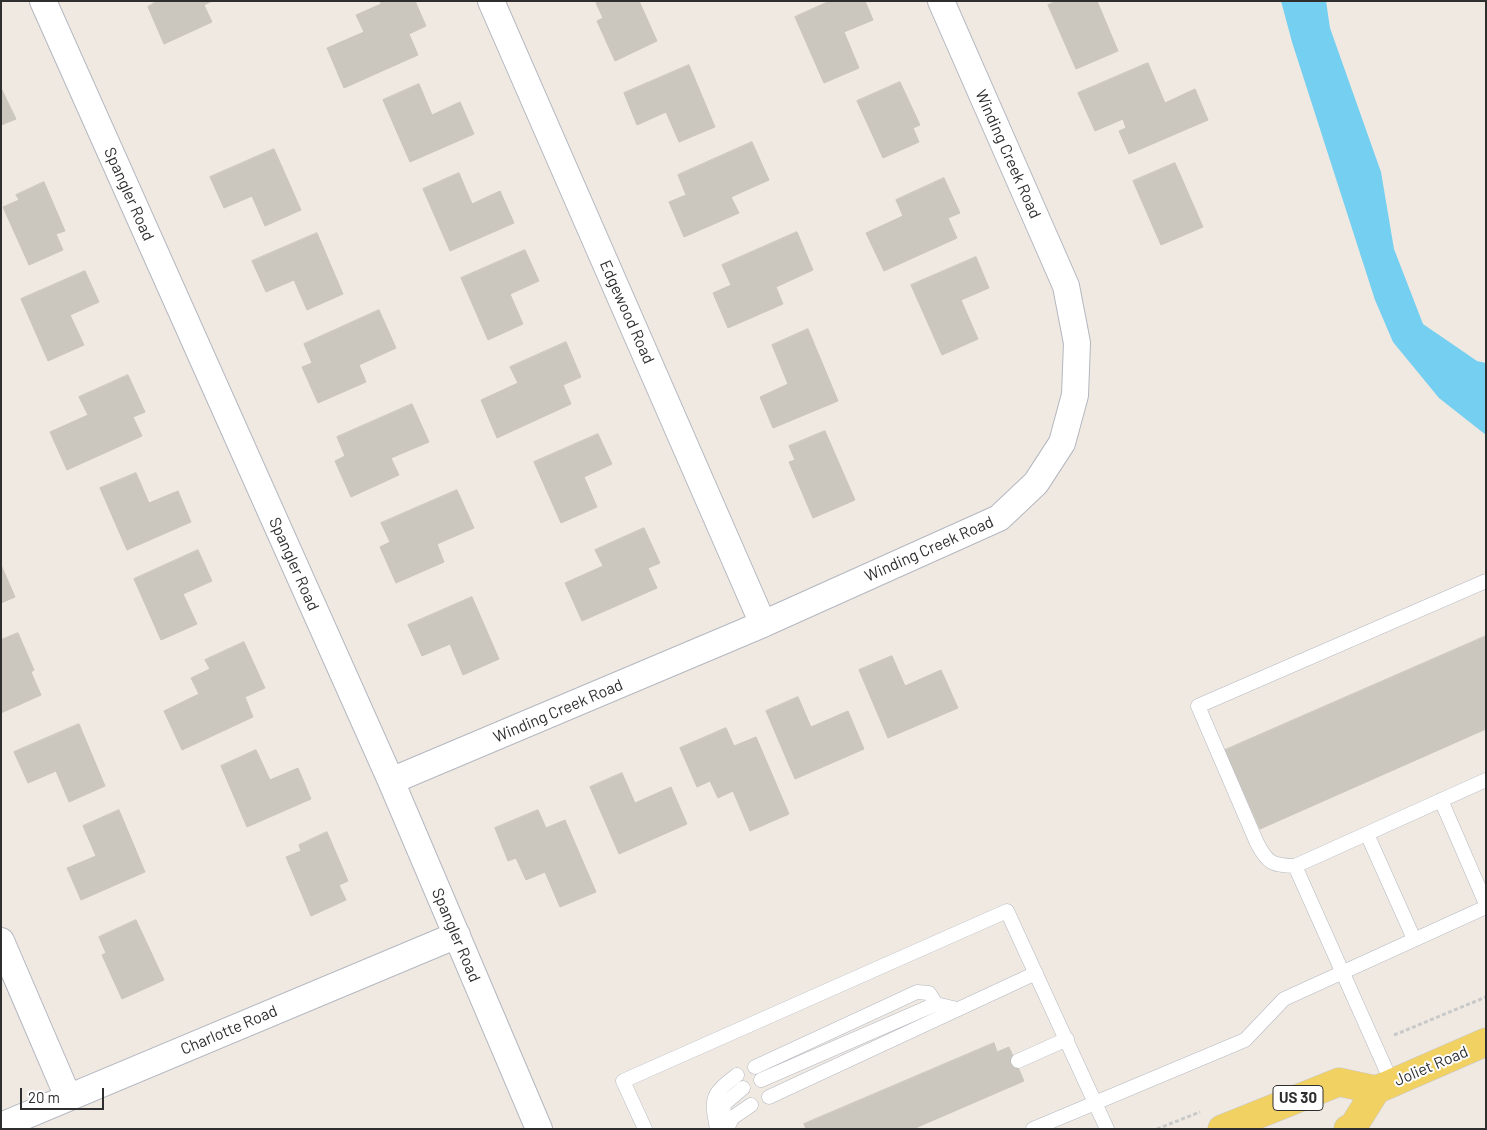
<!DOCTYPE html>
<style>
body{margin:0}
#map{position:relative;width:1487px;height:1130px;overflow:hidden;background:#efe9e1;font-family:Barlow,sans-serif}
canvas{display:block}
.frame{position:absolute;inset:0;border:2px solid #2e2e2e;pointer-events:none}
.scale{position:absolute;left:20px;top:1088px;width:84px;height:22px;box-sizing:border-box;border:2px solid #2e2e2e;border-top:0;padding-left:6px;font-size:15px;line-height:18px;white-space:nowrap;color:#2e2e2e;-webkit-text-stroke:4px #fff;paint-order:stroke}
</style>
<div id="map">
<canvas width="1487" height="1130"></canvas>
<div class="frame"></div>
<div class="scale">20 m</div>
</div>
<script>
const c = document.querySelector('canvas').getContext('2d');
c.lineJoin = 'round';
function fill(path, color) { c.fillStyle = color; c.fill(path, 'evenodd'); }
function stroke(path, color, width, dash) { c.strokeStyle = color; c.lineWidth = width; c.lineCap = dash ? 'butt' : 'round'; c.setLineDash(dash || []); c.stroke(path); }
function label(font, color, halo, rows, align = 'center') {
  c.font = font + ' Barlow,sans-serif'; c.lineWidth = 4; c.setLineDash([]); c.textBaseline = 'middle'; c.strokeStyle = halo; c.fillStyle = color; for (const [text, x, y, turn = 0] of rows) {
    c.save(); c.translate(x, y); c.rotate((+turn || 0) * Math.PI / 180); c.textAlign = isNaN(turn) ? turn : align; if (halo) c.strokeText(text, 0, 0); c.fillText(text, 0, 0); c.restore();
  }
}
fill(new Path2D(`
 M1281,1H1326L1330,28L1381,172L1394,249L1423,324L1477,361L1486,363V435L1439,398L1393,342L1375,300L1292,42Z`), '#75cff0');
const building = new Path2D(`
 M157,1H212L204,5L212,22L164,44L148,7Z
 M380,1H415L426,26L409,34L418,55L344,88L327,48L364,32L356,15L381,4Z
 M600,1H639L657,41L615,61L597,21L603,18L596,3Z
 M830,1H865L873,20L844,32L859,68L824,83L795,17Z
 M1057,1H1097L1118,51L1076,69L1048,5Z
 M1148,63L1165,103L1195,89L1208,120L1129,154L1119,131L1126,128L1123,119L1095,131L1078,93Z
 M689,65L715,127L679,142L666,112L637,125L624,93Z
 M900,82L920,125L913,128L919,142L883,158L857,101Z
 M419,84L432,115L460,102L474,134L410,162L383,100Z
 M1,88L16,119L1,125Z
 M752,142L769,180L731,197L739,213L684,237L669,202L686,195L678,175Z
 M274,149L301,210L265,226L252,196L224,208L210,177Z
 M1175,163L1203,227L1161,245L1133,181Z
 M459,173L472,204L500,191L514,223L450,251L423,189Z
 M944,178L960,213L948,218L957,238L884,271L866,233L903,216L896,200Z
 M44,182L65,231L56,234L63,250L29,265L3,207L19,200L16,195Z
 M797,232L813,270L776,287L783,304L728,328L713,293L731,285L722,265Z
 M317,233L343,294L307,310L294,280L266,292L252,261Z
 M525,250L539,281L510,294L523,324L488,340L461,278Z
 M976,257L989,288L961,300L978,339L942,355L911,285Z
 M85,271L99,302L70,315L84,345L48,361L21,299Z
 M379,310L396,348L359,365L366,382L318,403L302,367L312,363L304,344Z
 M808,329L838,401L773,428L760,397L788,384L772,345Z
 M566,342L581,377L563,385L571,404L497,438L481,400L518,383L510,367Z
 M128,375L145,412L133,417L142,436L67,470L50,432L88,415L79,397Z
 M412,404L429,442L391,458L399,475L351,497L335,461L345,456L337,437Z
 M825,431L855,500L813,518L789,462L795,460L789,446Z
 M598,434L612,464L584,477L597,507L561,523L534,462Z
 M136,473L149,503L178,491L191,522L127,550L100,488Z
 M457,490L474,528L437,544L444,562L396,583L380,547L390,542L381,523Z
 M644,528L660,563L648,568L657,588L582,621L565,583L603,566L595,550Z
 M198,550L212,581L183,594L197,624L161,640L134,579Z
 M1,565L15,597L1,603Z
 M472,597L499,659L463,675L450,644L422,656L408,625Z
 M18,633L34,670L31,672L41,695L1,713V640Z
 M1486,636V729L1260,829L1225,750Z
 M244,642L265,688L245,697L253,717L182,750L164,711L199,694L191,678L210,669L205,660Z
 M892,656L905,686L941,670L958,708L888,738L859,670Z
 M798,697L811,727L848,711L864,749L795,779L766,711Z
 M79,724L105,786L69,802L56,771L28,783L14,752Z
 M726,728L734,746L756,737L789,814L750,831L733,791L718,798L710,781L697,787L680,748Z
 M256,750L270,780L298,768L311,799L247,827L221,766Z
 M622,773L635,803L671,787L687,824L619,854L590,787Z
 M119,810L145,872L81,900L67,868L96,856L83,826Z
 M538,810L546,828L565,820L596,892L560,907L545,872L526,880L516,858L508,861L495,828Z
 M327,832L348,881L339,885L346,900L311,916L286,857L301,851L299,845Z
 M136,920L164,980L122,999L102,955L106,953L99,937Z
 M994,1043L997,1052L1009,1047L1024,1081L913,1129H806L804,1124Z`);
fill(building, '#cbc7bf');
stroke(building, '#cbc5ba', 1);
const service = new Path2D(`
 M1486,581L1198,706L1257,843C1268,864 1272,865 1295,866L1486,780
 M1441,800L1486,904
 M1367,834L1414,939
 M1295,866L1392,1083
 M1018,1061L1067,1039
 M755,1067L917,992L929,993L936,1004
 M761,1080L936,1004L957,1009
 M769,1097L1036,973
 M722,1128L724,1104L743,1088
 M645,1129L623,1081L1007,911L1107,1129
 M717,1129C711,1097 711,1095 737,1075
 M727,1129L732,1118L751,1105
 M1033,1129L1245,1040L1284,999L1486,907`);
const minor = new Path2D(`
 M43,1L391,781L539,1129
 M491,1L763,624
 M391,781L763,624L999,518L1036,483L1062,443L1075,395L1077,343L1066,286L941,1
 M1,941L68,1097
 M1,1126L457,935`);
const primary = new Path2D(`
 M1222,1129L1339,1082L1376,1090
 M1348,1129L1353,1127L1376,1090L1486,1042`);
stroke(service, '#b4b7c1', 15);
stroke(minor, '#b4b7c1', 28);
stroke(primary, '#c9c9c9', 29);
stroke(new Path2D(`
 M1394,1035L1486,997
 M1157,1129L1200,1112`), '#c9c9c9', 3, [4, 2.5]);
stroke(service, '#fff', 14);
stroke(minor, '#fff', 26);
stroke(primary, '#f2d163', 28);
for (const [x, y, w] of [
 [1298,1098,50]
]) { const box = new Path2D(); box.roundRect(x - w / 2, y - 12.5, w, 25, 4); c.fillStyle = '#fff'; c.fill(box); stroke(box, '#2e2e2e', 1); }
label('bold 15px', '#2e2e2e', null, [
 ["US 30",1298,1098]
]);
label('16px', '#2e2e2e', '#fff', [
 ["Winding Creek Road",1008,154,66],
 ["Spangler Road",129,194,66],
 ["Edgewood Road",627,312,66],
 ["Winding Creek Road",929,549,-24],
 ["Spangler Road",294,564,66],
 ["Winding Creek Road",558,711,-23],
 ["Spangler Road",456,935,67],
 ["Charlotte Road",229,1030,-23],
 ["Joliet Road",1431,1066,-23]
]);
</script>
